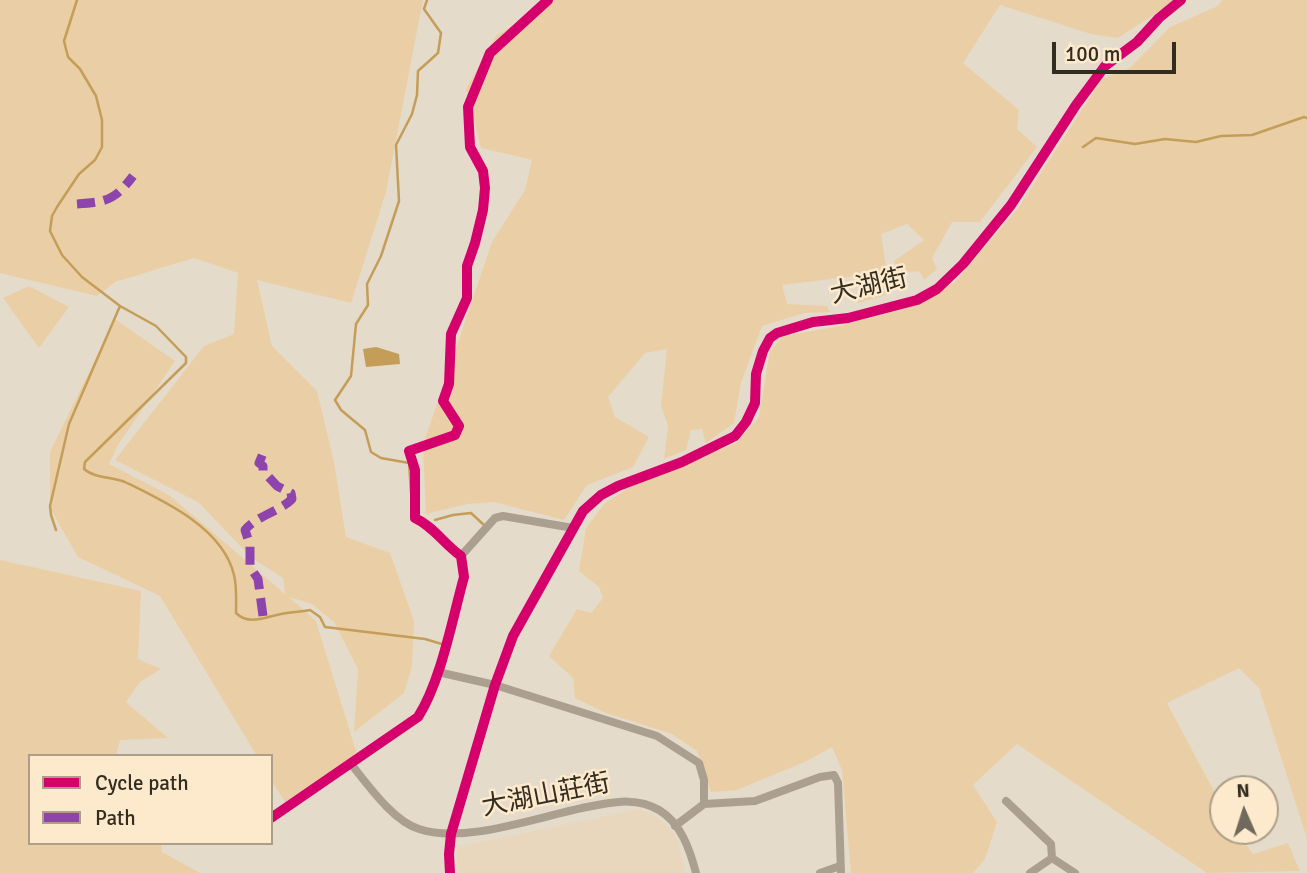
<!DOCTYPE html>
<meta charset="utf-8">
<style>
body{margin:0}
#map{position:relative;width:1307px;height:873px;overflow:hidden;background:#e5dbcb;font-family:Signika,sans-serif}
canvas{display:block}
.legend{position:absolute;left:28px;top:754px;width:245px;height:91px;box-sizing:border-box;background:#fdeacd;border:2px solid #ac9e88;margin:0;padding:9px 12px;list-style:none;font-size:21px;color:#332c21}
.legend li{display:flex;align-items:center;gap:14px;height:35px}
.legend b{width:35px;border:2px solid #ac9e88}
.north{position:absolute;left:1209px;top:775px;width:70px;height:70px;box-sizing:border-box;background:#fdeacd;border:2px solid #ac9e88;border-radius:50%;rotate:357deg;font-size:19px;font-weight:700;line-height:28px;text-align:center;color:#332c21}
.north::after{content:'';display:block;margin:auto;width:24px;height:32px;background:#71695c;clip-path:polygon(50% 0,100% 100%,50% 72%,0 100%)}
.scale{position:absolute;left:1052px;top:42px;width:124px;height:32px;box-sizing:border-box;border:4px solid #332c21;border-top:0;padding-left:9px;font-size:21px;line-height:24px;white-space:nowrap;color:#332c21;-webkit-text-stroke:5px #fdeacd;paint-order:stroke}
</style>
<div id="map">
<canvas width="1307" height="873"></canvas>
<ul class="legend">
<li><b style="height:9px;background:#d6006c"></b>Cycle path</li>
<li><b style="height:9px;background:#8e44ad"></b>Path</li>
</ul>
<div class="north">N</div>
<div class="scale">100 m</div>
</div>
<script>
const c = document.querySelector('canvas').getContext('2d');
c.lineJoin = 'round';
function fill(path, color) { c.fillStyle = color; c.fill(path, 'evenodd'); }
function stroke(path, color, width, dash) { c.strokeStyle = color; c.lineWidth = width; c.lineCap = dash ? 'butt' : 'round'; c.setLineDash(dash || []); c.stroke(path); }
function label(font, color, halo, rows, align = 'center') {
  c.font = font + ' Signika,"Noto Sans TC",sans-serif'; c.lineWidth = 5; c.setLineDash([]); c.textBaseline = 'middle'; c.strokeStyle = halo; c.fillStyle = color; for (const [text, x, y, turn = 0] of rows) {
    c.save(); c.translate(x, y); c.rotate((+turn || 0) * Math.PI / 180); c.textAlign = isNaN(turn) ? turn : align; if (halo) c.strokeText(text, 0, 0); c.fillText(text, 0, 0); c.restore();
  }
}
fill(new Path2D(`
 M640,809L659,818L672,831L678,842L685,873H459L456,847Z`), '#e8d7bc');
fill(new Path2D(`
 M0,0H423L386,192L351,303L257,280L272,346L317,391L334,462L346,537L390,553L414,621L412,666L404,693L354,732L358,669L334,622L312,604L289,597L316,621L356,751L351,764L285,802L271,780V756H257L160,596L78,557L50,508V452L115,319L175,361L118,445L109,464L169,495L285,594L283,578L252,558L198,502L115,460L204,346L234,334L238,273L194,258L115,282L97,296L0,273Z
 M553,0H1172L1170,4L1118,38L1091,34L1000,5L963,63L1019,110L1017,129L1037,147L980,222H952L932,258L937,269L924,280L919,271L898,273L894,261L924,240L907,224L881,234L886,266L880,274L881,290L893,293L858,303L865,275L782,285L787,304L827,306L830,312L804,313L762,326L741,383L734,423L706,443L702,429L691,430L686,450L664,459L668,426L661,406L667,349L645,353L608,397L615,417L649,437L633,467L587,485L564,520L494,502L467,504L426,514L423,445L492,242L525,190L532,160L481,148L466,89L496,36Z
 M1222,0H1307V839L1259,688L1239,668L1167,703L1223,808V831H1236L1253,854L1288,843L1300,871L1207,873L1017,744L973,785L997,822L985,859L973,873H851L842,770L832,747L807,761L737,790L711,792L697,751L672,734L606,713L575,698L573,678L549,656L577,609L591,613L603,598L599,587L579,571L586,528L605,503L635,484L736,443L759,417L770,351L783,336L835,327L904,309L955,282L1018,208L1102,79L1130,68L1170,27L1218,6Z
 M29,286L69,307L39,348L3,298Z
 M0,560L141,591L138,659L161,669L140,682L126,702L168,738L120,740L116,756H30V843H161L162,852L200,873H0Z`), '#eacfa6');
fill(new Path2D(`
 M376,347L399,354L400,364L366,367L363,349Z`), '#c49d58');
stroke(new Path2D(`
 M77,0L64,41L68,57L80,69L96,96L102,120V147L95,160L79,174L57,207L52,216L50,231L62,255L82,277L120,306L156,326L186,357V363L85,462L84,469C94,478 112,477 125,482C164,501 223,528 234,575C237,587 236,601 236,613C249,626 265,617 281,614C290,612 300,612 310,610L320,617L325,627L425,639L445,645
 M1083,147L1096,138L1135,144L1165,139L1196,142L1221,136L1252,135L1304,117L1307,118
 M411,493L409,463L381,458L371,452L365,430L341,410L335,400L351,376L356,324L368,305L367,284L381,256L399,201L396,145L412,114L417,95L418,71L438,53L441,33L424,9L427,0
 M435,520L453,515L471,513L484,525
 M56,530L51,515L50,506L69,424L120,306`), '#c49d58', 2.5);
stroke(new Path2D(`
 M461,556L495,518L503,516L573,528
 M438,672L495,685L657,736L699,763L704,780V804
 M351,764C368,785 393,821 419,829C466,845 542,815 592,806C615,802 637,797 659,810C681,823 690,850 696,873
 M1006,801L1051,844L1052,858L1075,873
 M271,818L418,717C441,681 452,620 464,577L461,556C444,544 434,527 415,518V470L409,451L455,435L459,426L443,401L449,384L451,334L467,298V266L475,243L483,210L485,188L483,171L470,147L468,107L490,53L548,0
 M675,826L704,804L755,801L820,777L834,775L838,783L841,873
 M450,873L449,854L451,834L495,685L513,636L583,511L601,495L618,486L682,462L735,436L746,422L755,403L756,374L763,351L770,338L777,333L813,322L848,318L917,300L937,289L963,264L1011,205L1076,105L1105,66L1137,42L1159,18L1181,0
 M820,873L840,866
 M1030,873L1052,858`), '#aba08f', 8);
stroke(new Path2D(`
 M77,204C107,202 115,200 133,176
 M263,616L258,579L250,567V545L245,530C256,516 279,512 292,499L291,493L277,486L263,471V466L259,463L264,451`), '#8e44ad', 9, [18, 9]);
stroke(new Path2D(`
 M271,818L418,717C441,681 452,620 464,577L461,556C444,544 434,527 415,518V470L409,451L455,435L459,426L443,401L449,384L451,334L467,298V266L475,243L483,210L485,188L483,171L470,147L468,107L490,53L548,0
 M450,873L449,854L451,834L495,685L513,636L583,511L601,495L618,486L682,462L735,436L746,422L755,403L756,374L763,351L770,338L777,333L813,322L848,318L917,300L937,289L963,264L1011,205L1076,105L1105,66L1137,42L1159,18L1181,0`), '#d6006c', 10);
label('26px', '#332c21', '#fdeacd', [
 ["大湖街",869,287,-13],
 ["大湖山莊街",546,796,-11]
]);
</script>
